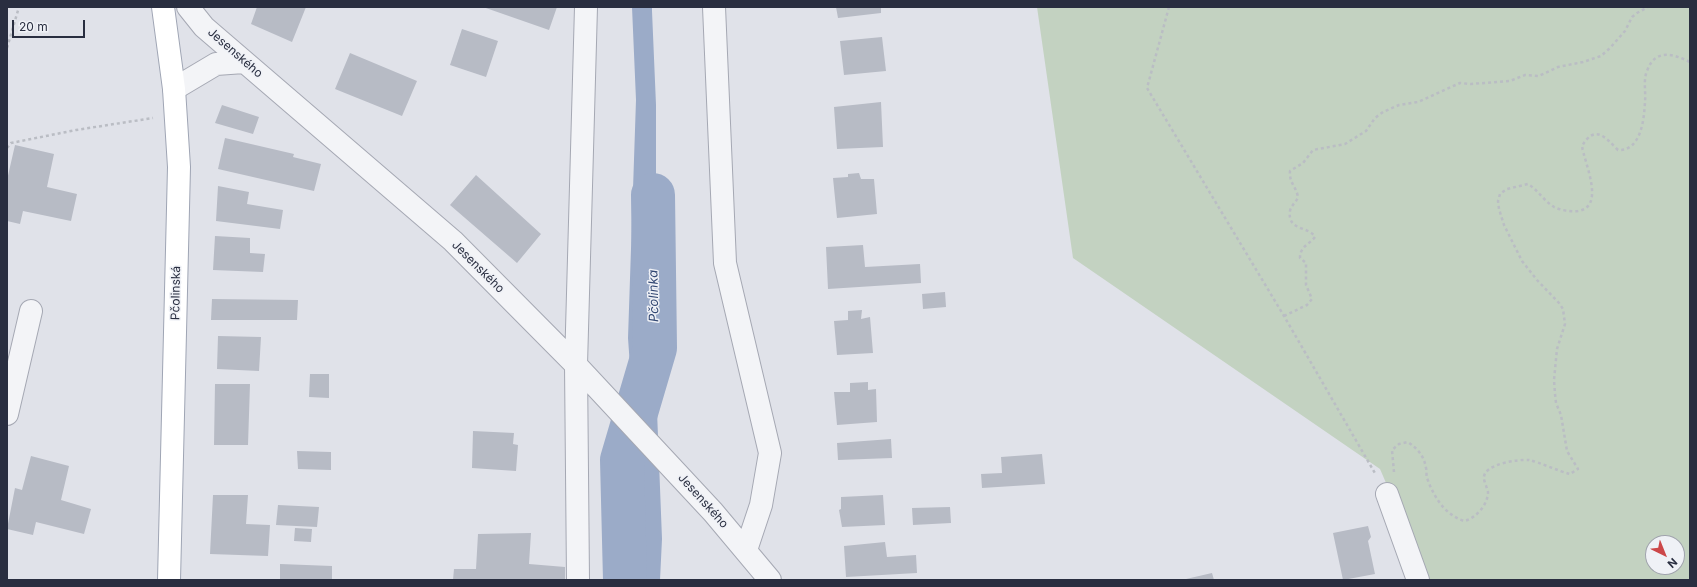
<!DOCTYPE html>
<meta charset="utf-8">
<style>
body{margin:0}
#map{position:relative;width:1697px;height:587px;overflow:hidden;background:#e0e2e9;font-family:Inter,sans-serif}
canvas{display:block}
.frame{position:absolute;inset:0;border:8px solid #292e40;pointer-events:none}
.north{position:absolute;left:1645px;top:535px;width:40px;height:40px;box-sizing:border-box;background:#eff1f6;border:1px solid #a0a3ad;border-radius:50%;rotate:137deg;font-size:11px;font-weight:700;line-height:16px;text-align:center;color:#292e40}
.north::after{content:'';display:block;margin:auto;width:14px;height:18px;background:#cc4749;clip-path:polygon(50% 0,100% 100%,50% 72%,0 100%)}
.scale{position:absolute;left:12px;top:20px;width:73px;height:18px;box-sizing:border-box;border:2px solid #292e40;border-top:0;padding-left:5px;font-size:12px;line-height:14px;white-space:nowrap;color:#292e40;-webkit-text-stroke:3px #eff1f6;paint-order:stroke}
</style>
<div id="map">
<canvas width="1697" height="587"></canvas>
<div class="frame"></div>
<div class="north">N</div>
<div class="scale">20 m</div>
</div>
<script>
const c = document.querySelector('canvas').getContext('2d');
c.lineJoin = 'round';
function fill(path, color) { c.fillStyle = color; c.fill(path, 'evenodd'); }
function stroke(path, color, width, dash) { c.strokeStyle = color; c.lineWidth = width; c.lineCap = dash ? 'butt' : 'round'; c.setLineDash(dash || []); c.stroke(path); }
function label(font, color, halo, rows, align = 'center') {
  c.font = font + ' Inter,sans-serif'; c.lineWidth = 3; c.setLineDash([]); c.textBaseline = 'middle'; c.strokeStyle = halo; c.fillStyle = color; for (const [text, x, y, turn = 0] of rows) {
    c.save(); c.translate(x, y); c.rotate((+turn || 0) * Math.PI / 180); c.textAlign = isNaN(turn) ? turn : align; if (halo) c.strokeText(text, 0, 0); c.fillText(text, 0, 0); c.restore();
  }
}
fill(new Path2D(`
 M1037,7H1690V580H1428L1380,469L1073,258ZM1653,543H1677V567H1653Z`), '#c3d2c1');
fill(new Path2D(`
 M632,7H652V11L656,105V211L648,339L657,411L662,539L660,580H637L642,536L628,338L636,100Z`), '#9babc8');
stroke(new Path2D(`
 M625,580L622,460L655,348L653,195`), '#9babc8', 44);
fill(new Path2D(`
 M257,7H306L292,42L251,24Z
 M483,7H557L549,30Z
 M836,7H881V13L838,18Z
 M462,29L498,41L486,77L450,65Z
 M882,37L886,71L844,75L840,41Z
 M350,53L417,81L402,116L335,89Z
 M881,102L883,147L837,149L834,107Z
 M222,105L259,117L253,134L215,123Z
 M225,138L294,154L293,157L321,164L314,191L218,169Z
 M15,145L54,154L47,187L77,194L71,221L23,211L20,224L7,221V180Z
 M859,173L861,179H874L877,214L837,218L833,178L848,177V174Z
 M476,175L541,234L517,263L450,205Z
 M218,186L249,192L247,204L283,210L280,229L216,221Z
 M215,236L250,238V253L265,254L263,272L213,270Z
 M863,245L865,267L920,264L921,283L828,289L826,247Z
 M945,292L946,307L923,309L922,294Z
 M212,299L298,300L297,320H211Z
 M862,310L861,319L870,317L873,353L837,355L834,321L848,320V311Z
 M218,336L261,337L259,371L217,369Z
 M310,374H329V398L309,397Z
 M868,382V390L876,389L877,422L837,425L834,392H850V383Z
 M215,384H250L248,445H214Z
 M473,431L514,433L513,444L518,445L516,471L472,468Z
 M891,439L892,458L838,460L837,443Z
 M297,451L331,452V470L298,469Z
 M1042,454L1045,484L982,488L981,474L1002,473L1001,457Z
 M31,456L69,466L61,500L91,509L84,534L36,522L33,535L7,529L15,488L22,490Z
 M213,495H248L246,524L270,525L268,556L210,554Z
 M883,495L885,525L842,527L839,510L841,509V497Z
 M278,505L319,507L317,527L276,525Z
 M950,507L951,523L913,525L912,508Z
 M1368,526L1371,537L1368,541L1375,574L1343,580L1333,533Z
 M295,528L312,529L311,542L294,541Z
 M531,533L529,564L565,567V580H453L454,569H476L478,534Z
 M885,542L887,557L916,555L917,573L846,577L844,546Z
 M280,564L332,566V580L280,579Z
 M1212,573L1214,580H1186V579Z`), '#b7bbc5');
const minor = new Path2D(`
 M188,7L204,27L453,241L576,365L713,512L770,580
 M714,7L725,263L770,453L761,505L746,550
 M174,89L216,64L244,62
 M7,414L31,311
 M1387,494L1418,580
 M578,580L576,365L586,7`);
const major = new Path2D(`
 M163,7L174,89L179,167L169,580`);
stroke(minor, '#a5a8b3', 24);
stroke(major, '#9fa5b4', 24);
stroke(new Path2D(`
 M1169,7L1147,88L1284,316L1376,475
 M7,48L19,7
 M7,148L11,143L76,130L153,118
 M1284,316L1307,305L1312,299L1306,285V263L1300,258C1300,246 1310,244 1315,237C1309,226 1287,231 1290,211C1291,205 1296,203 1298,197C1296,186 1289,183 1290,171L1303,163L1313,150L1345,144L1366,131L1375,118L1383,112L1399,105L1418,102L1460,83L1471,84L1510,81L1525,75L1539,76L1558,67L1583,62L1601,56L1610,48L1625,31L1632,17L1637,13L1648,7
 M1394,472L1392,450L1399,444L1408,442C1418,449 1424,456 1426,468C1427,471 1426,475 1427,478C1434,497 1444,514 1464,521C1475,519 1488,505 1488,492C1487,487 1484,482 1484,478C1483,464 1519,459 1529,460C1539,462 1558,471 1570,474L1578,469L1567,451L1561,415L1556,403L1555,394L1554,380L1557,349L1565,324L1563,309L1559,303L1537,280L1522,261L1504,225L1499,209L1498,201L1500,194L1507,189L1528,184C1538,190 1544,201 1554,207C1560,210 1570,212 1578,211C1606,207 1584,162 1582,146C1595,124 1605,137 1618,150C1641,151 1644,120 1645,102C1646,92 1643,80 1647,71C1655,48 1674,54 1690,62`), '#babdc4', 2.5, [3, 3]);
stroke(minor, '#f3f4f7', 22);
stroke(major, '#fff', 22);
label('12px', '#292e40', '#eff1f6', [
 ["Jesenského",235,53,41],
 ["Jesenského",478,267,45],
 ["Pčolinská",176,293,-89],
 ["Jesenského",703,501,48]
]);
label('italic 13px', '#334873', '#eff1f6', [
 ["Pčolinka",654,296,-91]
]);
</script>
